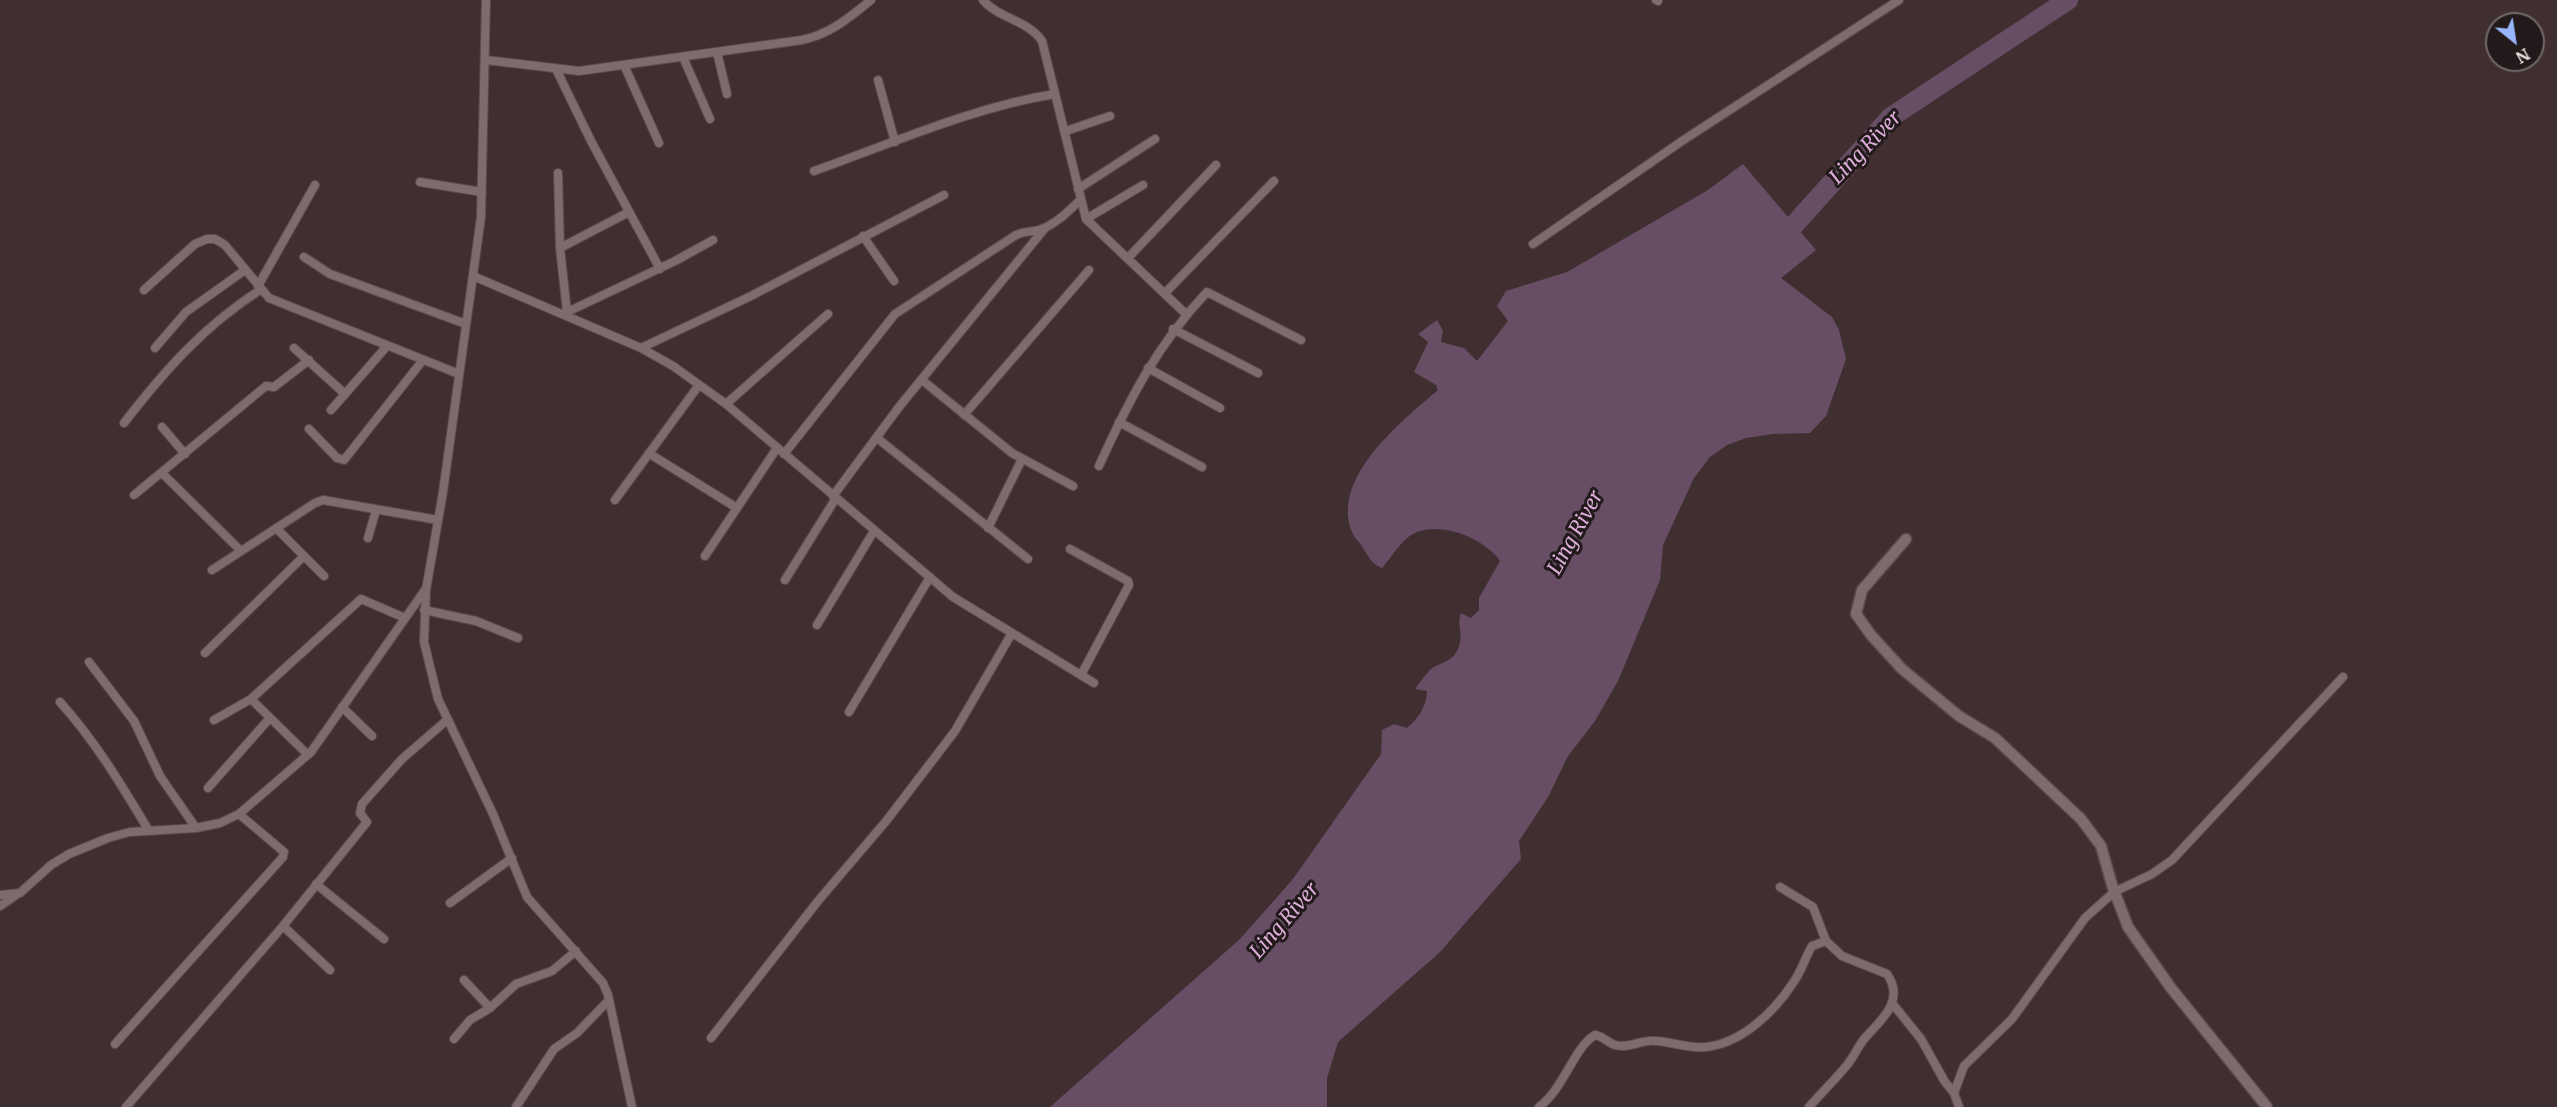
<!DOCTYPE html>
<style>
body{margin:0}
#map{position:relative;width:2557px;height:1107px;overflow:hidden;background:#402f31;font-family:Merriweather,serif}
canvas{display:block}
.north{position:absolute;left:2485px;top:12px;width:60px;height:60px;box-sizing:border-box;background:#21191a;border:2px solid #72696a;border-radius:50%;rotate:150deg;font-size:16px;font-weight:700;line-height:24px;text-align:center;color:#ece0e1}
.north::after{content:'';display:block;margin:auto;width:21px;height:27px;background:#98b6fd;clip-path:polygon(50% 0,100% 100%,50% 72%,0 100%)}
</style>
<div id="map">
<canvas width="2557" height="1107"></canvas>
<div class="north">N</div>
</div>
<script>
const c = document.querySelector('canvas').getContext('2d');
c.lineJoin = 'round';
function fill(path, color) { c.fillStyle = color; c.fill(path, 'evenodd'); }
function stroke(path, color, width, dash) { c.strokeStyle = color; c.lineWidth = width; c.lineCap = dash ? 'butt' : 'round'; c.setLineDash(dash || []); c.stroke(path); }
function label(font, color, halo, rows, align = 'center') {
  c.font = font + ' Merriweather,serif'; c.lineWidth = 6; c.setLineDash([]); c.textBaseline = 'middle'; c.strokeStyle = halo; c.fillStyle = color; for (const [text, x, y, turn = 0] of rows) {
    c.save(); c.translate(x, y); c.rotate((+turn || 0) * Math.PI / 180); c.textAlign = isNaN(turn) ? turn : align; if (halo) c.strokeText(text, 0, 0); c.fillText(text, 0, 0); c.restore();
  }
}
fill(new Path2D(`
 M1743,164L1816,250L1781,278L1832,317L1839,330L1846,359L1826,416L1810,433L1772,434L1746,438L1727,445L1710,457L1694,478L1663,545L1660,580L1618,681L1595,721L1568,756L1548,797L1519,841L1521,859L1440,952L1338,1042L1327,1078V1107H1050L1240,939L1293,879L1381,754L1382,730L1394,724L1407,728C1419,717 1426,708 1427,691L1415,689C1420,683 1427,671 1434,667C1446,661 1457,659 1460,642C1462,631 1457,624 1461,613L1471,618L1479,610V598L1500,561C1484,537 1431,516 1406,539C1397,547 1390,559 1382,568C1370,563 1368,555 1361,545C1359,541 1354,538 1353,534C1328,479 1402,421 1438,390L1436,385L1414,372L1428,342L1418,334L1437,320L1443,331L1441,342L1464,348L1477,361L1508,321L1497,306L1506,291L1567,272L1708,190Z`), '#674e65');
stroke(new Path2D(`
 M1776,245L1891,117L2068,0`), '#674e65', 20);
const minor = new Path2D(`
 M486,0L481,217L443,492L426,590L424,642L438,699L493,814L527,897L603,983L608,995L632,1107
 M983,0C999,19 1028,20 1042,41L1086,219L1186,314
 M1656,0L1658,1
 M717,52L727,94
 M683,57L710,119
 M486,60L579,71L802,40C830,34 849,18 871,0
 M624,65L659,143
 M556,69L591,141L660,269
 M878,80L895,142
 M1066,131L1110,116
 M814,171C893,143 973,107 1055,94
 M558,173L560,248L567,312
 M420,182L482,192
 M1078,189L1155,139
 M1086,219L1143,185
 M863,236L894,281
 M1533,244L1682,141L1899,0
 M560,248L629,212
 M304,257L330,274L466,324
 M1128,258L1216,165
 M473,276L641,348L673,366L726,404L953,597L1094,683
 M258,286L315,185
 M144,290L195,244L207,239H215L225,245L269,298L459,374
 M1165,293L1274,181
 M563,314L675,261L713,240
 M1173,329L1258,373
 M155,348L186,312L245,270
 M294,348L345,394
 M641,348L751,296L944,195
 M1148,368L1220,408
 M922,380L1012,453L1073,486
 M726,404L828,314
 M331,410L387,346
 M964,415L1089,270
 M1119,422L1202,467
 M124,423C165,370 204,326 260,290
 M162,427L185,454
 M309,429L337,458L344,460L423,360
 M877,438L1028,559
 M650,454L737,508
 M784,454L895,314L1016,235C1025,231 1031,232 1039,230C1055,225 1069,211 1080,200
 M1099,466C1129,400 1157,345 1207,292L1301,340
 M162,473L241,551
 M134,495L266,386L274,387L309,360
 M833,496L899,407L1045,228
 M615,500L699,385
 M276,528L324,576
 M988,528L1022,459
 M368,538L376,510
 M1070,549L1128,581L1129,585L1081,675
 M705,556L777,448
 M212,570L315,503L323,500L438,520
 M785,580L836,498
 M424,610L476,621L518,638
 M817,625L874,531
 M205,653L304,556
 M89,662L134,721L160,776L196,828
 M251,699L308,755
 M60,702C96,742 122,786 149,831
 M342,707L372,736
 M849,712L930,577
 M214,720L251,699L361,599L405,618
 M208,788L269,719
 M316,884L384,939
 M1780,887L1813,907L1826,941
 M0,895L20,893L51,865L69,854L108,838L130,832L196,828L220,823L239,814L311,752L425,590
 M450,903L512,858
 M0,906L19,893
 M283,926L330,970
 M464,980L490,1008
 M1892,1003L1921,1039L1945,1082L1954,1093
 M711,1038L818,901L887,820L955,731L1012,633
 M454,1039L470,1020L490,1008L516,984L552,971L576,951
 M115,1044L283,857L284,852L239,814
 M126,1107L283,926L367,822L360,813L362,804L402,759L447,720
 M516,1107L554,1049L577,1033L609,1000
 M1539,1107C1564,1089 1574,1047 1595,1035C1603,1036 1608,1043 1615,1045C1629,1049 1642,1039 1656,1041C1674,1042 1688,1049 1706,1047C1742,1043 1774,1012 1793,983C1801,972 1805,958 1812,946L1826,941L1842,956L1887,974C1906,1001 1880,1021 1865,1038C1858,1046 1854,1057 1847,1065C1835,1080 1821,1093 1809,1107
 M1959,1107L1954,1093L1964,1066L2012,1019L2085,918L2114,892L2152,874L2172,860L2343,677`);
const tertiary = new Path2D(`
 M1906,539L1862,590L1856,614L1871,635L1902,669L1959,716L1995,738L2081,819L2101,846L2112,885L2128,927L2171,988L2267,1107`);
stroke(minor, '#594b4d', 10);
stroke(tertiary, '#594b4d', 13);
stroke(minor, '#7e6b6d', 8);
stroke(tertiary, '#7e6b6d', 10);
label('italic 20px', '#dcadd9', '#21191a', [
 ["Ling River",1866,148,-46],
 ["Ling River",1576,533,-61],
 ["Ling River",1285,921,-49]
]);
</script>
